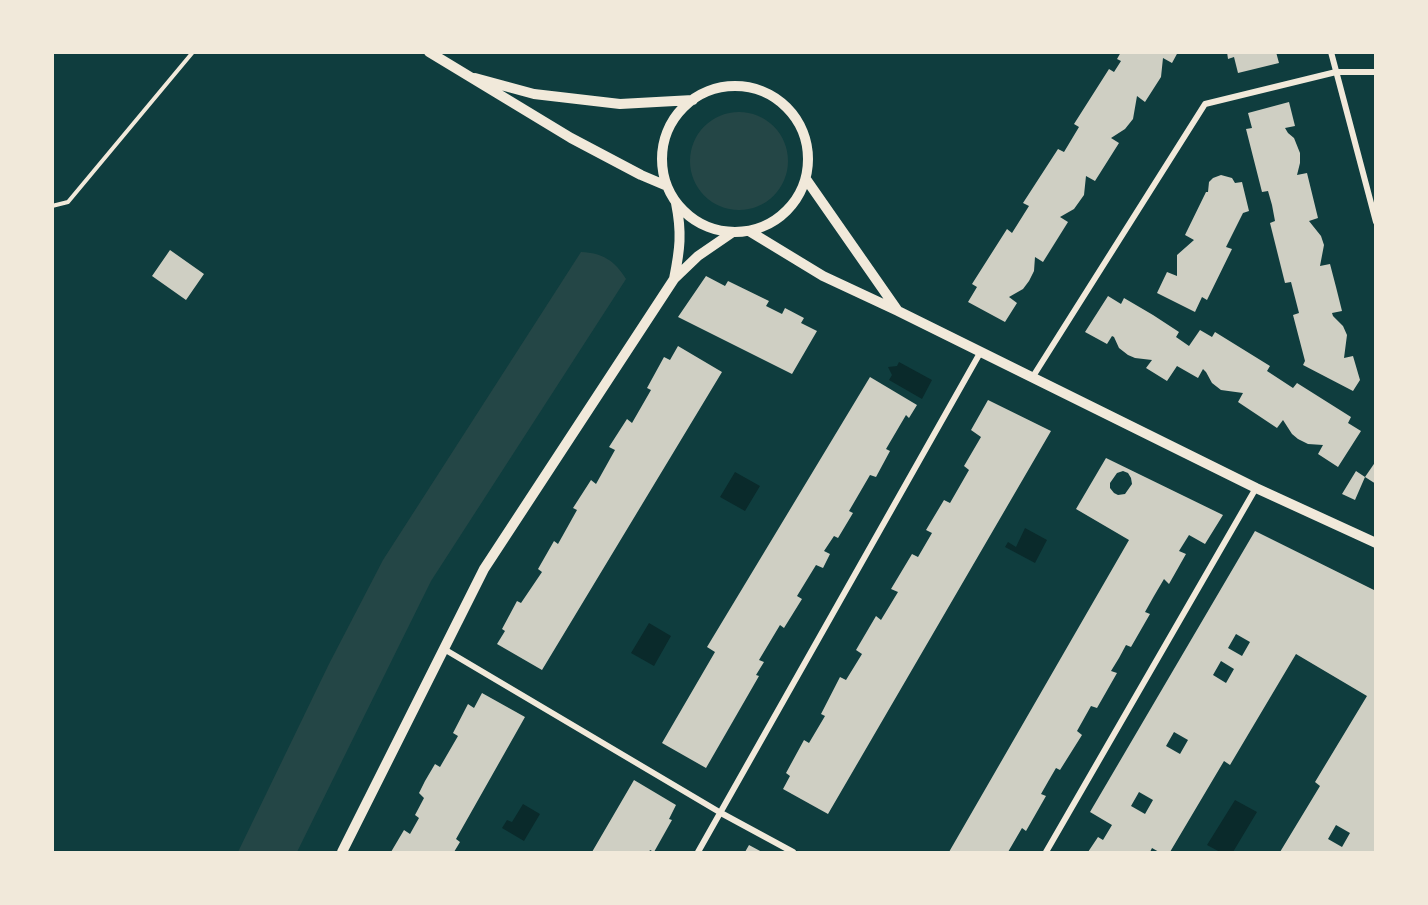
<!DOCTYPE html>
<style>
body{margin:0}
#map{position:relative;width:1428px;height:905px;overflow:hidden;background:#0f3d3e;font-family:Overpass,sans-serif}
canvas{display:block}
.frame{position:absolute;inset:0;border:54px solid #f1e9da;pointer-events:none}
</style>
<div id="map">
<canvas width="1428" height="905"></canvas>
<div class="frame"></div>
</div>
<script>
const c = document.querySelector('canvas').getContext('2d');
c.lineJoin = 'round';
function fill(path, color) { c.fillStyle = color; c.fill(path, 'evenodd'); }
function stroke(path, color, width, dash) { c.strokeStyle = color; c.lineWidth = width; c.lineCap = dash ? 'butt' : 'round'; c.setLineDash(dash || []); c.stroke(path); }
fill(new Path2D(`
 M690 161a49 49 0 1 1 98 0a49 49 0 1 1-98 0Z
 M581,252C603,253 615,261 626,279L431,581L297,852H238L329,664L383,560Z`), '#244646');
fill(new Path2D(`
 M899,362L932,380L922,399L889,380L892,375L888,367L897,366Z
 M735,472L760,486L745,511L720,497Z
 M1025,528L1047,540L1035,563L1005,547L1008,542L1016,547Z
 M649,623L671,636L654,666L631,653Z
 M1235,800L1257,812L1233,852H1220L1207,845Z
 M523,804L540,814L524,841L502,828L507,820L512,822Z`), '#0a2a2b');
fill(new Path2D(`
 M1121,52H1178L1172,63L1163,58L1161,77L1145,102L1137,96L1133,119L1125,129L1111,138L1119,143L1095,181L1086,176L1084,195L1074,209L1060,217L1068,222L1043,262L1035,257L1034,271L1029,281L1023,289L1009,297L1017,303L1005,322L968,302L977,287L972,284L1007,229L1012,233L1029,206L1023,203L1058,149L1064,152L1079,127L1074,124L1109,69L1114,72L1121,61L1117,59Z
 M1227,52H1276L1279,63L1238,73L1234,57L1228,59Z
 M1289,102L1295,126L1285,128L1288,133L1294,138L1300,153V163L1297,175L1307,173L1318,218L1309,221L1321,236L1324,245L1320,266L1330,264L1336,287L1342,311L1332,313L1333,316L1343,326L1347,335L1344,358L1353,356L1360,380L1353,391L1303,365L1305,361L1293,315L1299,313L1291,282L1285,283L1270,223L1275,221L1272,205L1268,191L1262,192L1246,129L1252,128L1248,113Z
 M1221,175L1232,178L1235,183L1242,182L1249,211L1243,213L1226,247L1232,249L1207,300L1202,297L1195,312L1157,293L1167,272L1177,276V255L1194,240L1185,235L1206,192H1208L1209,182L1213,178Z
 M170,250L204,274L186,300L152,276Z
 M706,276L725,286L728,281L769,301L766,306L782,314L785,308L804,318L801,323L817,331L792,374L678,317Z
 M1108,296L1121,304L1124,298L1153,315L1179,332L1176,337L1189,346L1200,330L1212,337L1215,332L1270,366L1267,371L1293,388L1297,383L1351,417L1348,423L1361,431L1338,467L1318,454L1323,445L1308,444L1298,439L1292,434L1283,420L1277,428L1238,402L1243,393L1221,390L1212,383L1206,372L1203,369L1198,378L1177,366L1167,381L1146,368L1152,360L1135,358L1128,355L1119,348L1114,337L1112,336L1107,344L1085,332Z
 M678,346L722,372L542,670L497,644L505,631L502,629L517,601L521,603L542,572L538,569L554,541L558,544L577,510L573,508L591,480L596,484L615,450L609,447L627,419L632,423L651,390L647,388L664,357L670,360Z
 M870,377L917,405L909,418L906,415L886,449L890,451L876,477L870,475L849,511L853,513L838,538L834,536L824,551L830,554L823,568L816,565L797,596L802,599L784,628L780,625L759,660L764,662L756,675L759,676L706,768L662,743L715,652L707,647Z
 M988,400L1051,431L828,814L783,789L790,776L786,773L804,740L809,743L825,716L821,714L840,677L846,680L862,654L856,650L876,616L881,620L898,592L891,589L912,554L918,557L932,533L926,530L944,500L950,503L969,470L964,466L981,437L971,430Z
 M1106,458L1223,515L1205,544L1189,535L1179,551L1186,554L1169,584L1164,579L1154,596L1145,612L1150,614L1131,647L1126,645L1119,658L1111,671L1117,673L1097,708L1091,706L1077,731L1082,735L1060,770L1056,768L1049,780L1041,794L1046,796L1026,831L1022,828L1008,852H949L1129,540L1076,509ZM1123,471L1128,473L1131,478L1132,484L1125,494L1118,495L1114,493L1110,488V483L1117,473Z
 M1376,461V484L1365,477Z
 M1356,471L1365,477L1355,500L1342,494Z
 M1255,531L1376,591V852H1280L1320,786L1315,782L1367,696L1296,654L1230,765L1224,761L1170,852H1159L1152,848L1150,852H1088L1098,837L1103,840L1112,825L1090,812ZM1236,634L1250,642L1242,656L1228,648ZM1221,661L1234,669L1226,683L1213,675ZM1174,732L1188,740L1180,754L1166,746ZM1139,792L1153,800L1145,814L1131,806ZM1336,825L1350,833L1342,847L1328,839Z
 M482,693L525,717L456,839L460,842L454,852H391L404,830L410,834L419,818L415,815L424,798L419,793L425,781L435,764L440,767L458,736L453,733L468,704L474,708Z
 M634,780L676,805L669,819L672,820L654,852L650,850L649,852H592Z
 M749,845L762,852H745Z`), '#cfcfc3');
stroke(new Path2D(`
 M52,206L68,202L193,52`), '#f1e9da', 4);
stroke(new Path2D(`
 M1331,52L1376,222
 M1032,378L1205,104L1336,72H1376
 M444,649L721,813L793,852
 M698,852L980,353
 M1046,852L1256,488`), '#f1e9da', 6);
stroke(new Path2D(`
 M429,52L571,138L641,175L667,186
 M475,78L534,94L620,104L693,100
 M662 159a73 73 0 1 1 146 0a73 73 0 1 1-146 0Z
 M806,179L898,311
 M749,231L823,276L898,311L1256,488L1376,543
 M674,279C680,249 682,233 676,203
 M342,852L484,569L674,279L698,256L733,232`), '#f1e9da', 10);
</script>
